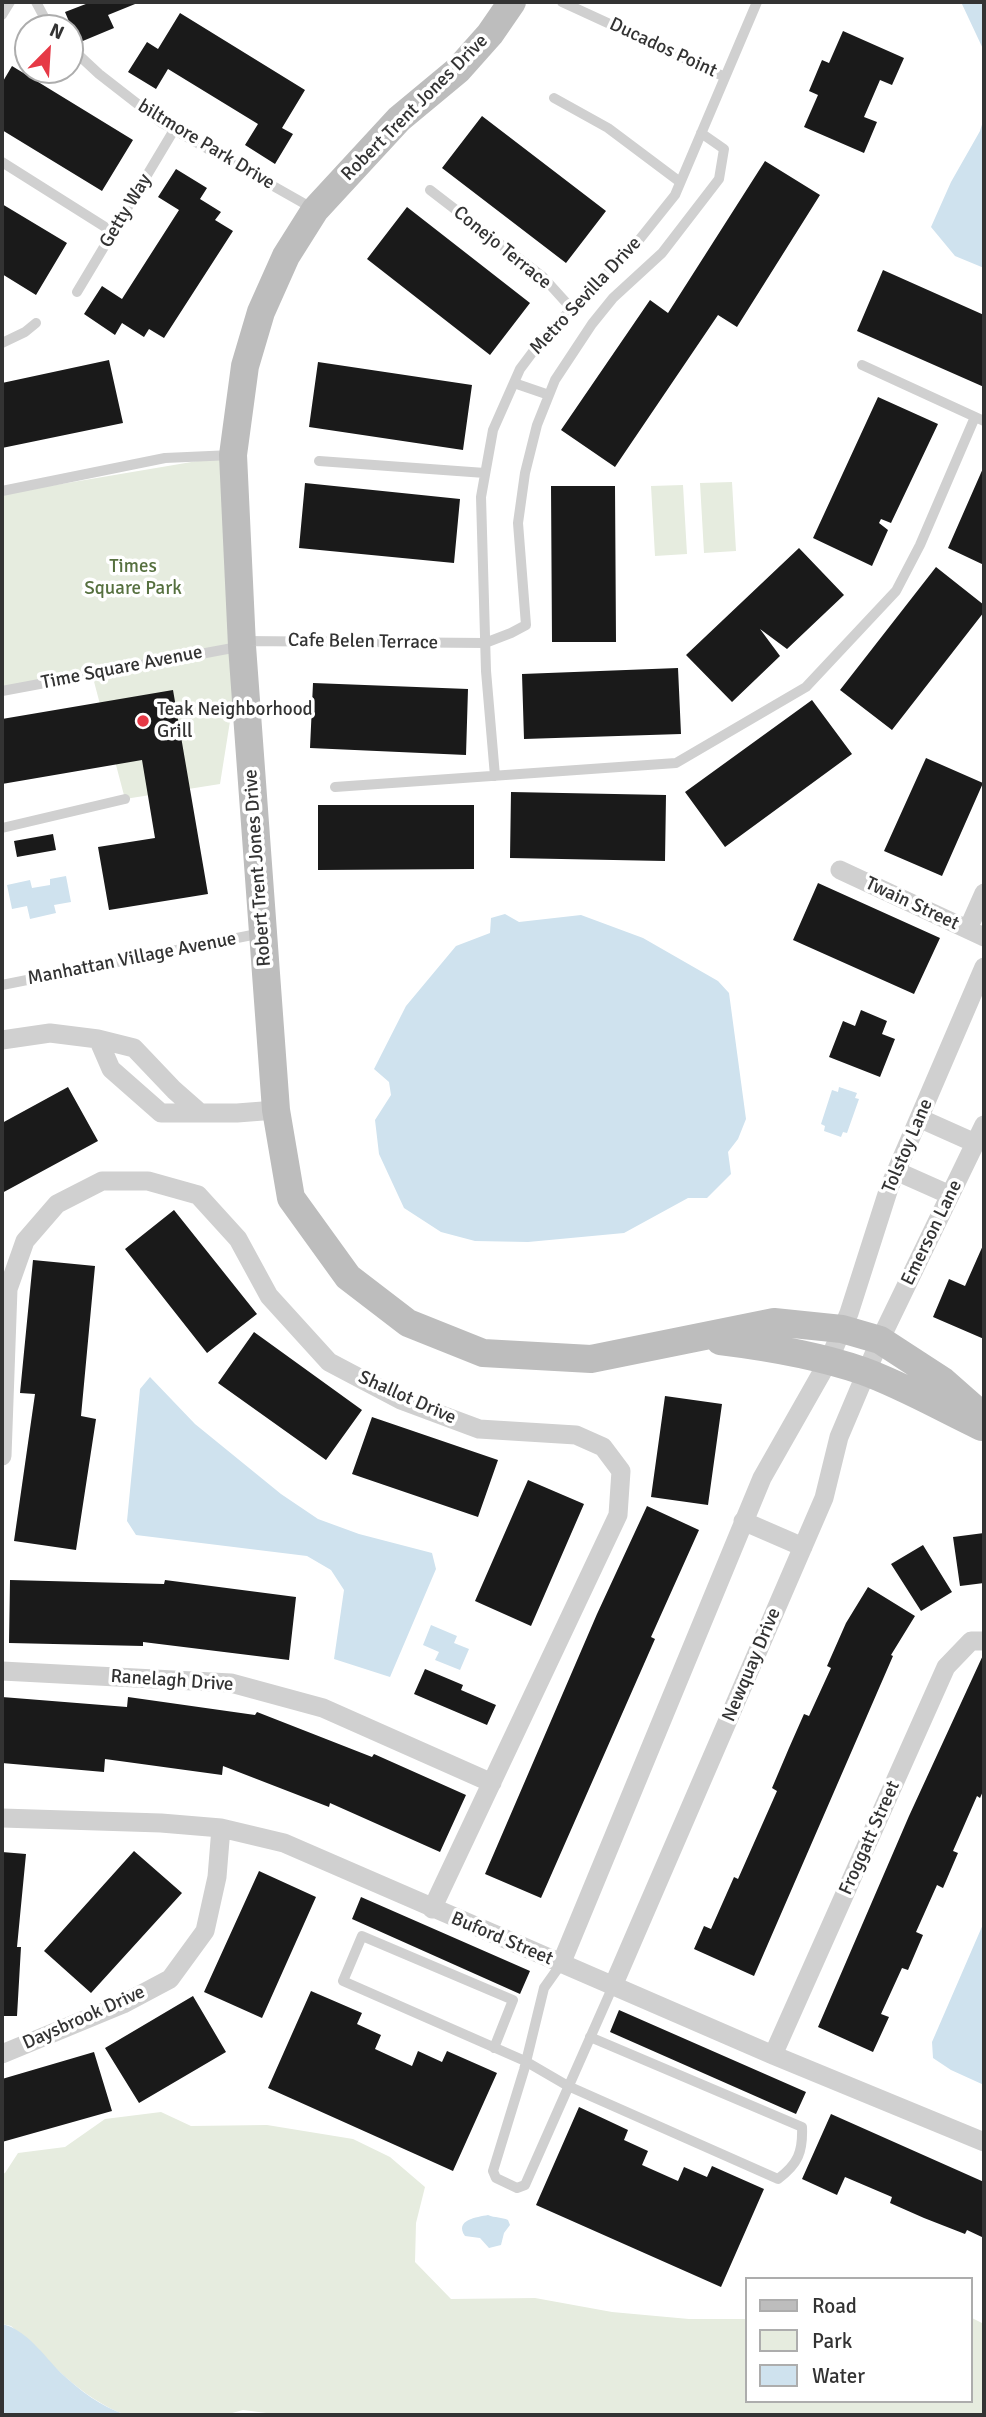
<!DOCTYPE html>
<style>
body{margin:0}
#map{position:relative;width:986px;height:2417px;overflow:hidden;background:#fff;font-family:Signika,sans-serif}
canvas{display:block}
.frame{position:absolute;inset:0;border:4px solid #333;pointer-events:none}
.legend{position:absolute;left:745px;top:2277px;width:228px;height:126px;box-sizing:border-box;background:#fff;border:2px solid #adadad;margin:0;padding:9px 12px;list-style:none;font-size:21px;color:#333}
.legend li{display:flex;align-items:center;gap:14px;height:35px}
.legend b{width:35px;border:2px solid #adadad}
.north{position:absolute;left:14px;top:14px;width:70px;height:70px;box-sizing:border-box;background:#fff;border:2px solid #adadad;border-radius:50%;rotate:24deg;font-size:19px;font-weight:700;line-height:28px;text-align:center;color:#333}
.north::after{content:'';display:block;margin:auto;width:24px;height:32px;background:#e63946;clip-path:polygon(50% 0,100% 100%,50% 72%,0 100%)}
</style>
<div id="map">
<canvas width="986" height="2417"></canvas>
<div class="frame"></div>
<ul class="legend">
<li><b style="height:9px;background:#bdbdbd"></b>Road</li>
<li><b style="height:19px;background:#e6ecdf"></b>Park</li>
<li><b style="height:19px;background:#cfe2ee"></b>Water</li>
</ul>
<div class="north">N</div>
</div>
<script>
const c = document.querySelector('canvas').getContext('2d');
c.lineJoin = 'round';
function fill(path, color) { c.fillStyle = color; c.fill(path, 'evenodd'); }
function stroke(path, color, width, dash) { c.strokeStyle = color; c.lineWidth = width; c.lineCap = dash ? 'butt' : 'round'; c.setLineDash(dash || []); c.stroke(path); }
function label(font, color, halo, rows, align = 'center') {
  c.font = font + ' Signika,sans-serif'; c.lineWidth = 7; c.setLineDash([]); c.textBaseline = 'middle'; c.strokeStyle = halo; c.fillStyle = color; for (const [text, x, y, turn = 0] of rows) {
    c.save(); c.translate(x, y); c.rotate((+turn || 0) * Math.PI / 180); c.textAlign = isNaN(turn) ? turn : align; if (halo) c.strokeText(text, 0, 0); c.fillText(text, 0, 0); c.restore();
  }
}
fill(new Path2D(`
 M233,455L242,646L220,784L125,799L92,674L2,691V494Z
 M732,482L736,551L704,553L700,483Z
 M683,485L687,554L655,556L651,486Z
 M161,2112L191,2126L267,2125L353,2139L390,2157L425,2187L416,2223L415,2262L451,2299L535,2298L612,2312L689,2319H746V2401H970V2317L984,2324V2415H282L243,2410L225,2415H126C81,2399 46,2358 11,2326L2,2324V2174L5,2173L18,2153L65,2147L105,2119Z`), '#e6ecdf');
fill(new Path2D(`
 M961,2H984V51Z
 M984,118V268L955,256L931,227L951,182L980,131Z
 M66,876L71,902L54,905L56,913L30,919L27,906L12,909L7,885L30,880L32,888L50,885V879Z
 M505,914L519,922L581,915L643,938L718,981L729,993L746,1119L738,1139L728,1152L731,1174L707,1198H688L624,1233L528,1242L475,1241L441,1232L404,1208L379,1154L375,1120L391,1095L389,1082L374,1069L406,1006L456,946L490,933L491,918Z
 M839,1087L857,1093L855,1098L859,1099L847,1133L843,1132L841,1137L824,1131L825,1126L821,1124L832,1090L838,1092Z
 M150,1377L195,1424L281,1494L318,1519L359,1534L432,1553L436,1569L390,1677L334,1659L344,1590L331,1570L307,1556L136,1535L127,1521L140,1389Z
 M431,1625L457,1636L454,1643L469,1649L460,1670L435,1660L439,1652L423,1645Z
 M984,1922V2085L951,2070L933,2058L932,2042Z
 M488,2215C495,2218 502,2217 508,2220L510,2225L504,2233L501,2245L489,2248L480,2238L465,2236C454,2220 477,2217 488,2215Z
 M2,2324C26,2329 44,2356 61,2373C79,2390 102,2407 126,2415H2Z`), '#cfe2ee');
fill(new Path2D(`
 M91,2H140L108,15L114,28L78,43L65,12Z
 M180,13L305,90L282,128L293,134L275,164L245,145L258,124L168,69L156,89L128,72L147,42L158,49Z
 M843,31L904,58L892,85L880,80L864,117L877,122L864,153L804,127L818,95L809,91L822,60L829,63Z
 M12,66L133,140L102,191L2,130V83Z
 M482,116L606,211L566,263L442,168Z
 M765,161L820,195L737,327L718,315L615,467L561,430L650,300L668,313Z
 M176,169L207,188L200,199L221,212L215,220L233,231L164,338L149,329L144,337L122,323L115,335L84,314L102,286L122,299L179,210L158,197Z
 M2,204L67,243L36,295L2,274Z
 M407,207L530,303L490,355L367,259Z
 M883,270L984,315V387L857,331Z
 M109,360L123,423L2,448V383Z
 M318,362L472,385L463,450L309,427Z
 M878,397L938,424L891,523L881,519L879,523L888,530L872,566L813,538Z
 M984,466V565L948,548Z
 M305,483L460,499L454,563L299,548Z
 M551,486H615L616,642H552Z
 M799,548L844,595L787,649L760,629L780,656L732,702L686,655Z
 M936,567L984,605V612L892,730L840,690Z
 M678,668L681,734L524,739L522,674Z
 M313,683L468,689L466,755L310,748Z
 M173,690L208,894L109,910L98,847L155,838L142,760L2,784V719Z
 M812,700L852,754L725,847L685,792Z
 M926,758L983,783L942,876L884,851Z
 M511,792L666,795L665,861L510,858Z
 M318,805H474V869L318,870Z
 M53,834L56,850L17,857L14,841Z
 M818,883L940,938L914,994L793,940Z
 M861,1010L887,1021L882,1034L895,1039L880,1077L829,1057L843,1021L855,1026Z
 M68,1087L98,1141L2,1193V1123Z
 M174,1210L257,1314L207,1353L125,1249Z
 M984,1243V1339L933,1317L949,1279L965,1286Z
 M33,1260L95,1266L81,1416L96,1419L76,1550L14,1541L35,1394L20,1393Z
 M254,1332L362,1410L326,1460L218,1383Z
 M665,1396L722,1404L708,1505L651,1497Z
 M372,1417L498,1460L478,1517L352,1474Z
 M528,1480L584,1504L531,1626L475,1601Z
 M647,1506L699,1530L651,1637L655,1639L541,1898L485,1874L597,1614Z
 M984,1533V1583L960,1586L953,1537Z
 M923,1545L952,1592L921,1611L891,1564Z
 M10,1580L164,1584L165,1580L296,1597L289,1660L143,1642V1646L9,1643Z
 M868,1587L915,1616L891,1655L893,1656L754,1976L694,1949L704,1926L711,1929L734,1877L738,1879L777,1791L772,1788L789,1748L804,1714L809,1716L831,1668L827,1666L846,1623Z
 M984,1653V1789L980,1798L977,1796L953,1851L958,1853L943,1888L937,1885L916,1932L923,1935L908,1970L902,1968L881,2014L889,2017L873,2052L818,2027L909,1816Z
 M425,1669L463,1685L461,1690L496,1705L487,1725L414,1694Z
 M2,1697L127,1707L128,1697L255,1715L257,1712L372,1757L374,1754L466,1795L440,1852L330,1803L329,1807L223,1766L222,1775L105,1759L104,1772L2,1763Z
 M134,1851L182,1893L91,1993L44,1951Z
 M2,1852L26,1854L17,1947H21L17,2016H2Z
 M259,1871L316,1897L262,2018L204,1992Z
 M361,1897L530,1971L520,1994L352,1919Z
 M311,1991L362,2013L357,2024L381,2035L375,2049L412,2066L418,2051L442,2062L447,2051L497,2073L453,2171L268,2088Z
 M193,1996L226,2052L139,2103L105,2048Z
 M619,2010L806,2092L796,2114L610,2032Z
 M94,2052L112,2111L2,2142V2079Z
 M579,2107L628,2130L624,2140L648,2151L642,2165L678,2181L684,2167L707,2177L712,2166L764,2189L721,2287L536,2205Z
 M831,2114L984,2182V2238L967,2230L965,2234L924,2218L890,2203L892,2197L845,2177L837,2195L802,2179Z`), '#1a1a1a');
stroke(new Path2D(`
 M36,2L50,28
 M562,2L725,77
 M2,15L10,2
 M70,47L99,74L162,123L312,208
 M554,98L608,128L680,182
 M2,162L113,232
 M430,190L543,277L571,308
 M77,292L174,130
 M2,343L25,332L36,323
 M862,365L984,421
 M514,383L549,395
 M319,461L485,473
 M2,491L165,458L232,455
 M242,641L485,643L511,633L526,625L518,523L525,473L537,425L555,380L592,324L613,298L662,253L719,179L724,149L701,133
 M2,691L238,647
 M495,776L486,671L481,497L493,430L520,369L544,337L635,245L675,195L757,2
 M335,787L676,763L806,687L896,591L920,545L975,417
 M2,828L125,799
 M2,985L262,933
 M561,1964L544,1988L524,2070L493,2171L496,2178L517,2188L525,2185L613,1986
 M494,2048L513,2000L362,1936L343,1981L525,2061L568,2086L778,2179C798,2164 803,2152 802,2127L590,2037`), '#d0d0d0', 10);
stroke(new Path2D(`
 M840,870L984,937
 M968,929L984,893
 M98,1039L111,1069L161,1113H237L276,1110
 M2,1040L50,1033L98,1039L134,1048L174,1090L199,1112
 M919,1118L975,1143
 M896,1171L950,1195
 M2,1456L8,1289L25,1241L57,1204L102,1181H148L198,1195L238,1239L269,1296L329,1362L401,1400L479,1429L576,1435L603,1447L621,1471L618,1515L432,1909
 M743,1521L803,1547
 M2,1671L231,1683L323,1708L492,1783
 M2,1818L161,1823L221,1828L284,1843L773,2055L984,2142
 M561,1964L762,1478L829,1360L849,1313L889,1188L984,967
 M613,1986L824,1498L839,1437L880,1340L984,1125
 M2,2054L123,2004L170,1979L205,1931L217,1877L221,1828
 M773,2055L946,1667L971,1641H984`), '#d0d0d0', 19);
stroke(new Path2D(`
 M512,2L490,34L458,70L399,119L315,210L286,256L261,312L245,366L233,455L242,646L276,1110L291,1198L348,1277L408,1323L483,1353L591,1359L774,1322L842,1329L880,1340L943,1381L984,1417
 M720,1341C769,1347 817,1355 863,1371C902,1385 944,1409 982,1427`), '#bdbdbd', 28);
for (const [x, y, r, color] of [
 [143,721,7,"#e63946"]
]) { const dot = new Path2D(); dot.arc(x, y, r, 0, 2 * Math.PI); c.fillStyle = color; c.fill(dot); stroke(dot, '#fff', 2.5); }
label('19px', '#333', '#fff', [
 ["Ducados Point",663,48,25],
 ["Robert Trent Jones Drive",415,108,-45],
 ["biltmore Park Drive",206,145,31],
 ["Getty Way",126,211,-59],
 ["Conejo Terrace",502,248,39],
 ["Metro Sevilla Drive",586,296,-47],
 ["Cafe Belen Terrace",363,642,1],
 ["Time Square Avenue",122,668,-11],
 ["Robert Trent Jones Drive",258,868,-94],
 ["Twain Street",912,904,25],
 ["Manhattan Village Avenue",132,959,-11],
 ["Tolstoy Lane",908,1146,-67],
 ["Emerson Lane",932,1233,-64],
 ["Shallot Drive",407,1398,24],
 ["Newquay Drive",752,1665,-67],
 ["Ranelagh Drive",172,1681,4],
 ["Froggatt Street",870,1838,-66],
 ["Buford Street",502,1939,23],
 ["Daysbrook Drive",84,2018,-24]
]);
label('19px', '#56703f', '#fff', [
 ["Times",133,567],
 ["Square Park",133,589]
]);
label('19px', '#333', '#fff', [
 ["Teak Neighborhood",157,710],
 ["Grill",157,732]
], 'left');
</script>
